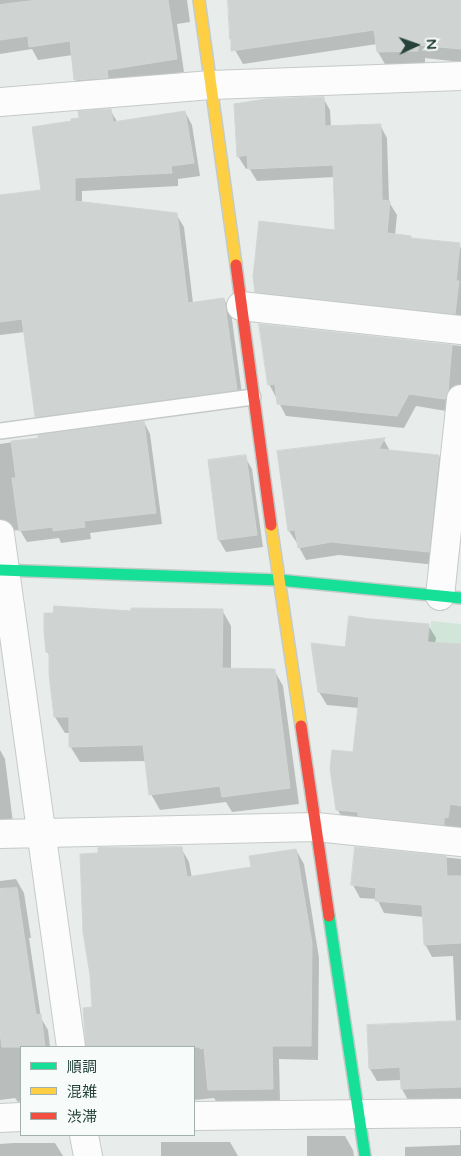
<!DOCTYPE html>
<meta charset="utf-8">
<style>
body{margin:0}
#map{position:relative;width:461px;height:1156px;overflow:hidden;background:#e8edeb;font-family:"Varela Round","Noto Sans JP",sans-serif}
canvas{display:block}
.legend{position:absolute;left:20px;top:1046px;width:175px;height:90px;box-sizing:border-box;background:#f7fbf9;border:1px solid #a3b1ad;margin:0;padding:6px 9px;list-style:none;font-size:15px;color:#24423a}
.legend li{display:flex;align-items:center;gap:10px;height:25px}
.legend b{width:25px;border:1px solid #a3b1ad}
.north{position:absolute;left:391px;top:20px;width:50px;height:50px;-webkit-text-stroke:4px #f7fbf9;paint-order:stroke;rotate:87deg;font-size:14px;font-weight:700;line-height:20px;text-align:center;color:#24423a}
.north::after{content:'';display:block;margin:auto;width:18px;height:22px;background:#24423a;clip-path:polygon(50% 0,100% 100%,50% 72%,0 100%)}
</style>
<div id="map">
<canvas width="461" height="1156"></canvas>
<ul class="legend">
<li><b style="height:6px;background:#16e098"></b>順調</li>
<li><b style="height:6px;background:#ffcf43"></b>混雑</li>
<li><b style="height:6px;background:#f24e42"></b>渋滞</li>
</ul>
<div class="north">N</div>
</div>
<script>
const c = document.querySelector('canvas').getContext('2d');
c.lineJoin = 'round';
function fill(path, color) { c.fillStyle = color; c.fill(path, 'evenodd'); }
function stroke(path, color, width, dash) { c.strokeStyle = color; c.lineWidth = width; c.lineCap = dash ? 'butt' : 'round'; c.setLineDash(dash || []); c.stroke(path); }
fill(new Path2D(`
 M431,621L461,624V731L421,727Z`), '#d1e6d8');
fill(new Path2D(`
 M0,0H187L190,22L177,24L184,72L114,83L83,93L76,80L73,55L38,60L32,49L0,54Z
 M233,0H461V62L425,58V65L386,66L378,52L377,44L243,64L235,50Z
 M323,98L330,110L331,127L380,125L387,138L389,202L397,215L395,235L411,239L459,245L461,248V326L264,304L256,291L336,231L335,177L257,181L249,168L246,169L238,156Z
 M110,110L118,123L185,112L192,125L200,176L178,179V186L82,191V203L176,214L184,227L193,303L224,299L231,312L243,402L44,429L37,416L25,332L0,335V197L43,191L73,122Z
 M261,325L461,346V398L452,412L416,406L404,428L286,416L269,384Z
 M144,422L150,434L162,524L90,533L91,539L61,543L59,538L27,542L20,530L0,532V444Z
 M384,440L390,451L439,456L446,469L436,565L339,555L306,560L299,547L298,543H297L289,531Z
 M245,457L252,469L263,547L226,552L219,540L209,461Z
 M222,610L231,626V669L274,670L283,686L299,804L232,812L226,802L160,810L151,794L146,761L80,762L70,746V733H65L55,717L50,657L47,652L132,613Z
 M428,625L436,638L430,677L461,730V838L345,822L337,809L354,753L359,708L327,705L319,692L346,649Z
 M0,750L5,759L13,823L0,825Z
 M181,848L189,862L192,878L252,868L296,850L304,864L319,958L318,1060L279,1059L280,1102L217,1103L214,1098L194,1100V1047H87L94,1008Z
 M356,848L461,859V1099L409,1102L402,1089V1080L377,1081L370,1069L456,1022L453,956L432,957L425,944L424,917L384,913L377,899L360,898L353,885Z
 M16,879L24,893L31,938H29L41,1018L48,1030L50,1047H21V1101L18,1102L15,1098L0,1100V881Z
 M461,1129V1156H405V1147L460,1145V1130Z
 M307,1136H345L353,1150L354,1156H307Z
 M161,1142H230L238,1156H161Z
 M14,1143H55L63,1156H0V1144Z`), '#0003');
const building = new Path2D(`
 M38,0H168L177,59L107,70L108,78L74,80L70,41L29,47L28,36L0,40V5Z
 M228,0H461V49L418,45V51L377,52L374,30L231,51V39H230Z
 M324,97L325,126L381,124L382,200L390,201L387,233L411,236V238L460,243L456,281H459L455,314L255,292L253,277L259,221L335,230L333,165L248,169L247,155L237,157L234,104L266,99Z
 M111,109L113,122L185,111L194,163L171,166L172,173L75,178V201L177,213L188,303L224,298L237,390L35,417L22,319L0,322V195L41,190L32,127L71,121V119L79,118L78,111Z
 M259,324L452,345L448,391L445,399L409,394L397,416L277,404L275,384L268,385Z
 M144,421L156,513L84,521L85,527L53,531V527L19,531L12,478H16L11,441L38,438V435Z
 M385,438L379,449L439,455L429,552L331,542L298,548L295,530L288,531L277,451Z
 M246,455L257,535L218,540L208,460Z
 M54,606L131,611V608L223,609L222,668L275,669L290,788L222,797L220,786L149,795L143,745L69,747V717H54L49,674V653L46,652L44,632V613H53Z
 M349,616L371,619L429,624L427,642L461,644V806L450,804L448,818L444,817V825L358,816V812L336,810L330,769L332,750L353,752L359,697L318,692L311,643L345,647Z
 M182,847L187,877L251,867L249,856L296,849L312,943L311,1046H272L273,1089L208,1090L204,1048L200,1049V1047H86L83,1008L92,1007L90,975L83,932L80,854L98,853V848Z
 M355,847L446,856L447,876H461V943L424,945L422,905L375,901L376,888L351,885Z
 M17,888L36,1015L41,1014L45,1047H2L0,1032V889Z
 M461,1021V1087L401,1089L400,1067L369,1069L367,1025Z`);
fill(building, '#cfd4d2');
stroke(building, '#d1d6d4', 1);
const lane = new Path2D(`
 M0,431L253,397`);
const street = new Path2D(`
 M0,102L211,85L461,76
 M241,306L461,330
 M0,534L71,1047
 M440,596L461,399
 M0,834L316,827L461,842
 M194,1116L461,1113
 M0,1118L21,1117
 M84,1135L88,1156`);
const fast = new Path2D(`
 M0,570L279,580L461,598
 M329,916L365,1156`);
const slow = new Path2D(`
 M199,0L236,265
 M271,525L301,726`);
const jam = new Path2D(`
 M236,265L271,525
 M301,726L329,916`);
stroke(lane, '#c5cac8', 18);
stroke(street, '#c5cac8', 30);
stroke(fast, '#c3cbc8', 14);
stroke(slow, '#c3cbc8', 14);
stroke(jam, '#c3cbc8', 14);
stroke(lane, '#fcfcfc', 15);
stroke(street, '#fcfcfc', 28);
stroke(fast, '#16e098', 11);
stroke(slow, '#ffcf43', 11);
stroke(jam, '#f24e42', 11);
</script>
